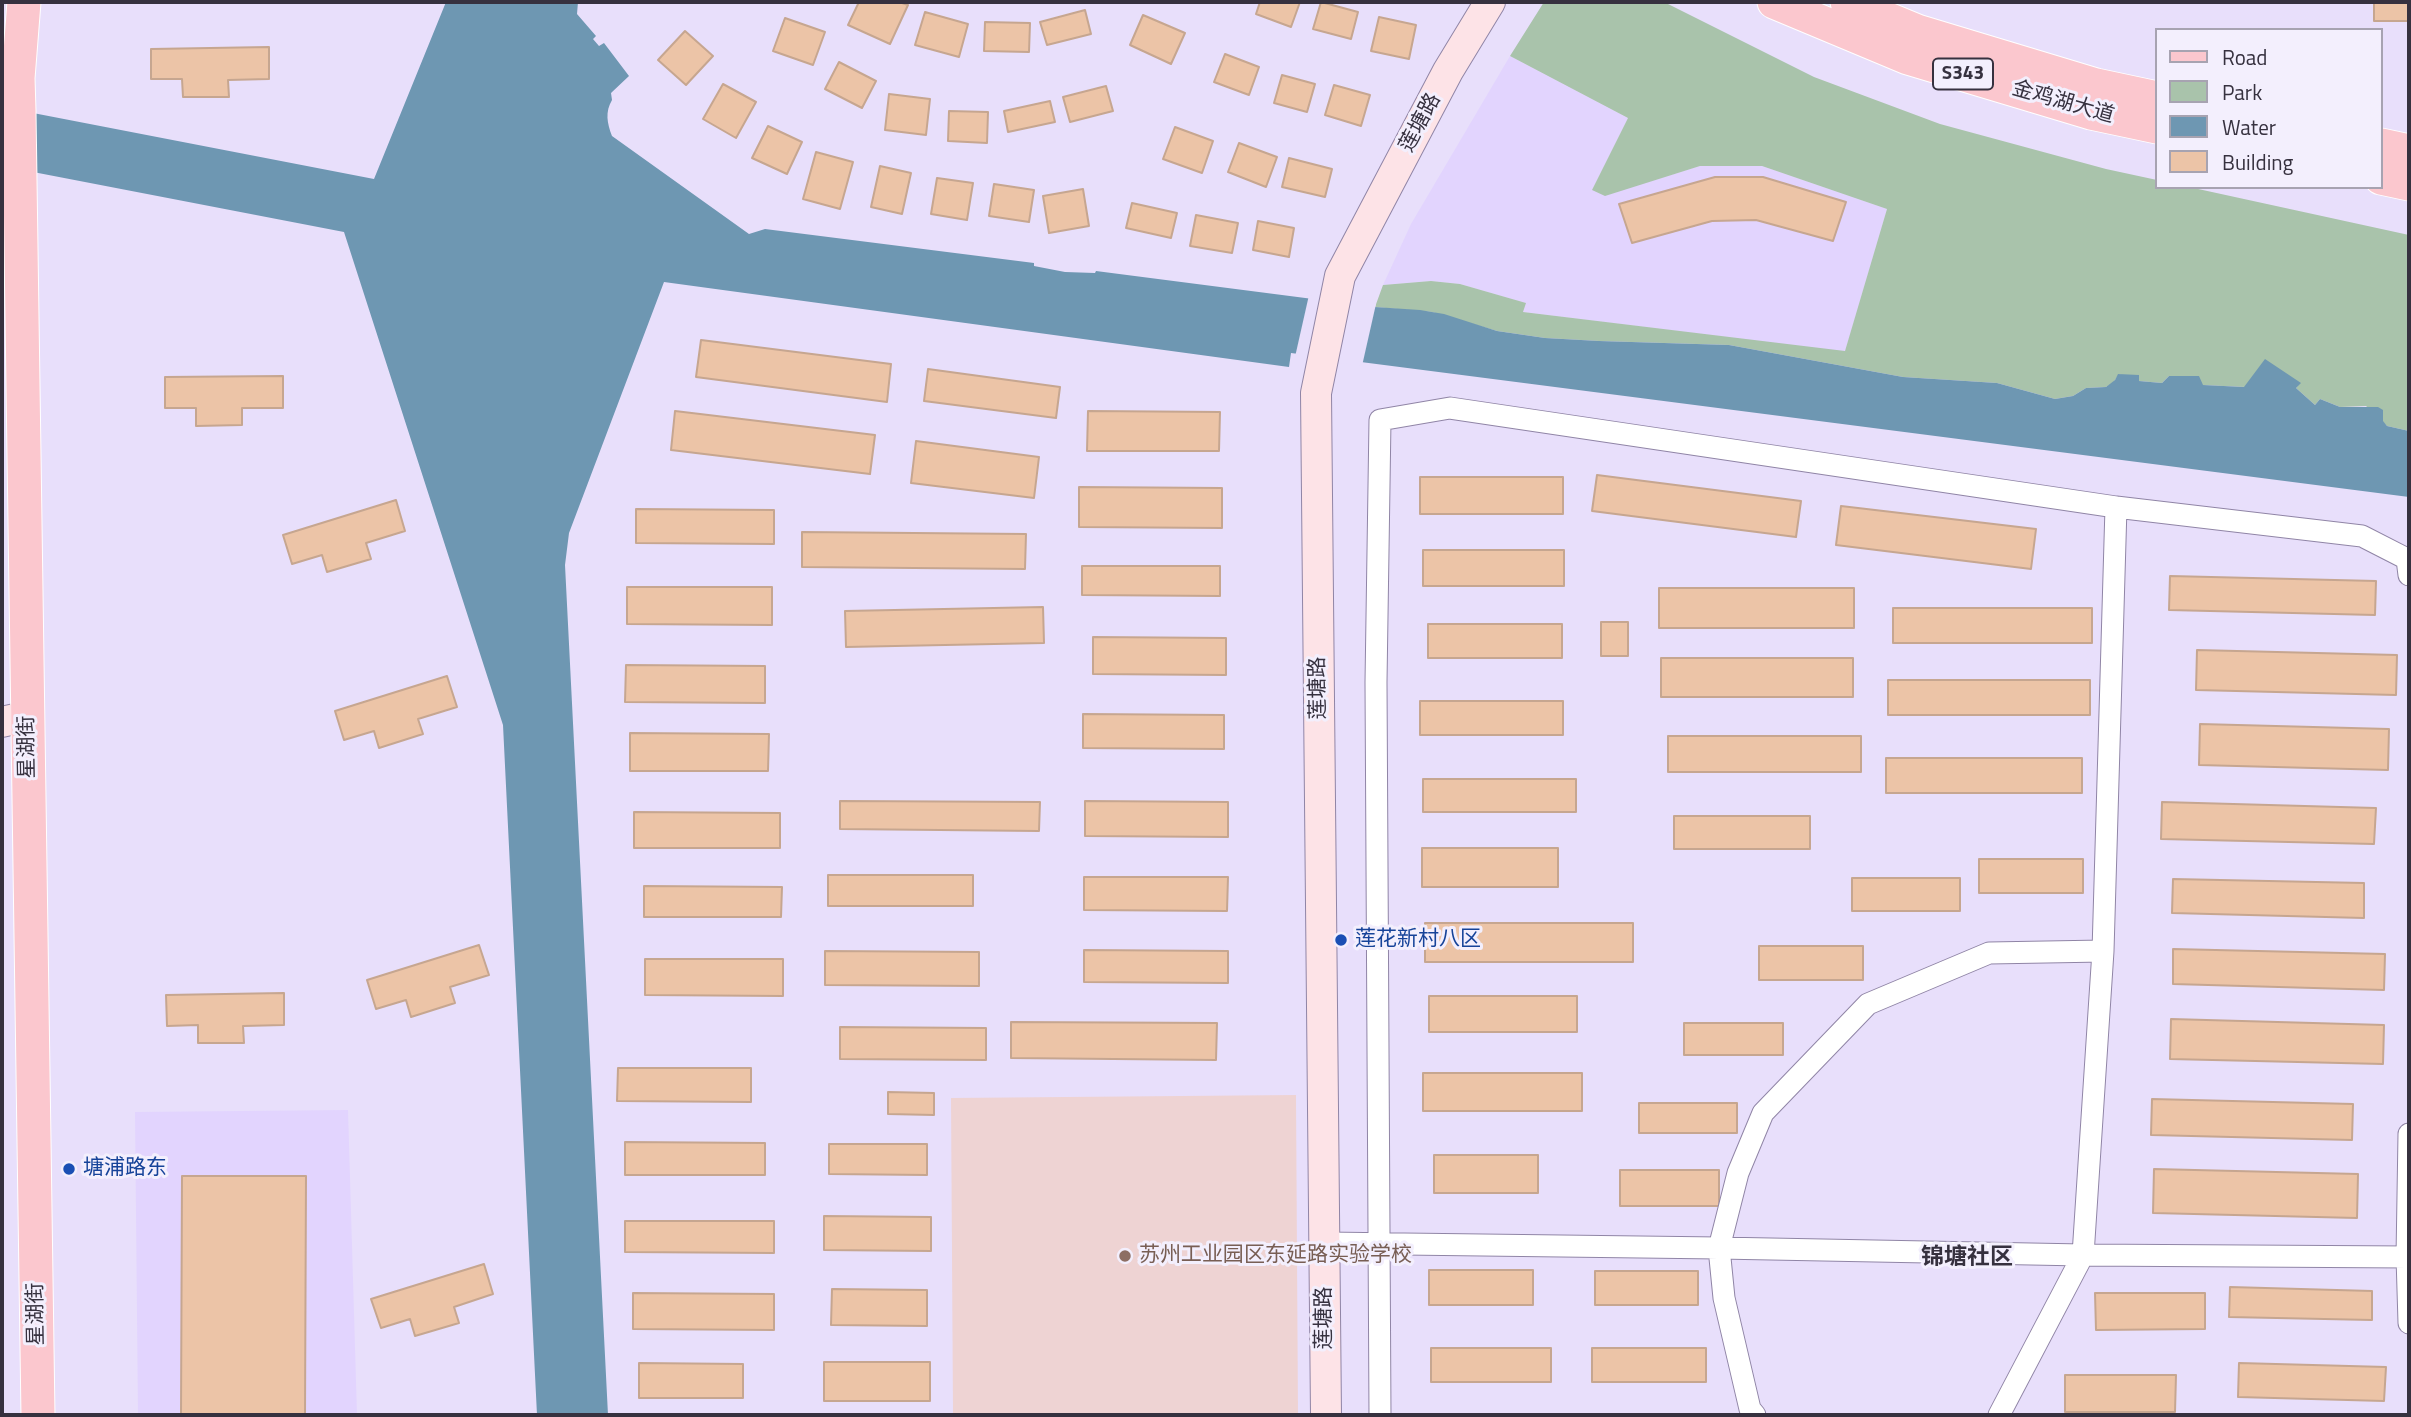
<!DOCTYPE html>
<meta charset="utf-8">
<style>
body{margin:0}
#map{position:relative;width:2411px;height:1417px;overflow:hidden;background:#e8dffb;font-family:"Titillium Web",sans-serif}
canvas{display:block}
.frame{position:absolute;inset:0;border:4px solid #36313f;pointer-events:none}
.legend{position:absolute;left:2155px;top:28px;width:228px;height:161px;box-sizing:border-box;background:#f3effd;border:2px solid #a7a3b1;margin:0;padding:9px 12px;list-style:none;font-size:21px;color:#36313f}
.legend li{display:flex;align-items:center;gap:14px;height:35px}
.legend b{width:35px;border:2px solid #a7a3b1}
</style>
<div id="map">
<canvas width="2411" height="1417"></canvas>
<div class="frame"></div>
<ul class="legend">
<li><b style="height:9px;background:#fbc7ce"></b>Road</li>
<li><b style="height:19px;background:#a9c3ab"></b>Park</li>
<li><b style="height:19px;background:#6e97b2"></b>Water</li>
<li><b style="height:19px;background:#ecc4a7"></b>Building</li>
</ul>
</div>
<script>
const c = document.querySelector('canvas').getContext('2d');
c.lineJoin = 'round';
function fill(path, color) { c.fillStyle = color; c.fill(path, 'evenodd'); }
function stroke(path, color, width, dash) { c.strokeStyle = color; c.lineWidth = width; c.lineCap = dash ? 'butt' : 'round'; c.setLineDash(dash || []); c.stroke(path); }
function label(font, color, halo, rows, align = 'center') {
  c.font = font + ' "Titillium Web","Noto Sans SC",sans-serif'; c.lineWidth = 6; c.setLineDash([]); c.textBaseline = 'middle'; c.strokeStyle = halo; c.fillStyle = color; for (const [text, x, y, turn = 0] of rows) {
    c.save(); c.translate(x, y); c.rotate((+turn || 0) * Math.PI / 180); c.textAlign = isNaN(turn) ? turn : align; if (halo) c.strokeText(text, 0, 0); c.fillText(text, 0, 0); c.restore();
  }
}
fill(new Path2D(`
 M1510,56L1628,118L1593,189L1605,195L1700,166H1762L1887,209L1845,352L1523,312L1525,303L1460,284L1431,281L1383,285L1411,224Z
 M348,1110L357,1415H138L135,1112Z`), '#e2d4fe');
fill(new Path2D(`
 M1296,1095L1298,1415H953L951,1098Z`), '#eed3d3');
fill(new Path2D(`
 M1544,2H1664L1814,77L1940,124L2106,169L2157,180V187H2189L2409,235V431L2387,426L2366,406L2340,407L2320,399L2315,405L2296,388L2300,383L2245,387L2202,385L2169,376L2162,383L2139,381L2119,374L2113,383L2106,387L2086,388L2073,396L2055,399L1997,383L1903,377L1729,345L1599,341L1545,338L1497,331L1432,312L1375,307L1383,285L1431,281L1460,284L1526,303L1523,312L1845,351L1887,209L1762,166H1700L1605,196L1592,190L1628,118L1510,56Z`), '#a9c3ab');
fill(new Path2D(`
 M446,2H578L577,14L596,36L593,39L599,46L604,43L629,76L611,93L612,100C605,112 607,123 612,136L749,234L765,229L1034,263V266L1065,272L1095,273L1096,271L1375,307L1420,310L1444,314L1497,331L1545,338L1599,341L1729,345L1903,377L1997,383L2055,399L2073,396L2086,388L2106,387L2115,380L2118,374L2139,375V381L2162,383L2169,376H2199L2203,385L2244,387L2265,359L2301,383L2296,388L2315,405L2320,399L2340,407H2378L2383,410V421L2387,426L2409,431V497L1291,353L1289,367L664,282L569,533L565,565L608,1415H537L503,725L344,232L2,166V107L374,179Z`), '#6e97b2');
fill(new Path2D(`
 M1309,295L1376,304L1362,366L1295,357Z`), '#e8dffb');
const building = new Path2D(`
 M859,2H899L908,5L890,44L848,25Z
 M1260,2H1300L1291,27L1256,14Z
 M1321,2L1358,12L1351,39L1313,29Z
 M2374,2H2409V21H2374Z
 M1085,10L1091,34L1047,45L1040,22Z
 M925,12L968,24L959,57L915,45Z
 M1143,15L1185,33L1171,64L1130,45Z
 M1379,17L1416,25L1409,59L1371,51Z
 M785,18L825,32L813,65L773,51Z
 M985,22L1030,23L1029,52L984,51Z
 M685,31L713,56L686,85L658,60Z
 M269,47V79L228,80L229,97H183L182,79H151V49Z
 M1225,54L1259,67L1249,95L1214,82Z
 M839,62L876,81L862,108L825,89Z
 M1282,75L1315,84L1307,112L1274,103Z
 M723,84L756,102L736,138L703,119Z
 M1334,85L1370,95L1361,126L1325,115Z
 M1106,86L1113,111L1070,122L1063,97Z
 M889,94L930,99L926,135L885,130Z
 M1050,101L1055,122L1008,132L1004,111Z
 M949,111L988,112L987,143L948,141Z
 M768,126L802,142L787,174L752,158Z
 M1175,127L1213,141L1202,173L1163,159Z
 M1239,143L1277,157L1266,187L1228,172Z
 M816,152L853,162L840,209L803,199Z
 M1289,158L1332,169L1325,197L1282,187Z
 M880,166L911,173L902,214L871,207Z
 M1715,177H1763L1846,202L1833,241L1756,220L1712,221L1632,243L1619,204Z
 M937,178L973,183L967,220L931,214Z
 M994,184L1034,190L1029,222L989,216Z
 M1083,189L1089,226L1049,233L1043,196Z
 M1132,203L1177,213L1171,238L1126,228Z
 M1196,215L1238,223L1232,253L1190,246Z
 M1258,221L1294,228L1289,257L1253,250Z
 M701,340L891,364L887,402L696,377Z
 M928,369L1060,387L1056,418L924,401Z
 M283,376V408H242V425L196,426V408H165V377Z
 M675,411L875,435L870,474L671,450Z
 M1088,411L1220,412L1219,451H1087Z
 M916,441L1039,457L1034,498L911,483Z
 M1597,475L1801,501L1796,537L1592,511Z
 M1420,477H1563V514H1420Z
 M1079,487L1222,488V528L1079,527Z
 M396,500L405,531L366,543L371,559L327,572L322,555L292,564L283,535Z
 M1841,506L2036,529L2031,569L1836,545Z
 M636,509L774,510V544L636,543Z
 M802,532L1026,534L1025,569L802,567Z
 M1423,550H1564V586H1423Z
 M1082,566H1220V596L1082,595Z
 M2170,576L2376,581L2375,615L2169,610Z
 M627,587H772V625L627,624Z
 M1659,588H1854V628H1659Z
 M1043,607L1044,643L846,647L845,611Z
 M1893,608H2092V643H1893Z
 M1601,622H1628V656H1601Z
 M1428,624H1562V658H1428Z
 M1093,637L1226,638V675L1093,674Z
 M2197,650L2397,655L2396,695L2196,690Z
 M1661,658H1853V697H1661Z
 M626,665L765,666V703L625,702Z
 M447,676L457,707L418,719L423,734L379,748L374,731L344,740L335,711Z
 M1888,680H2090V715H1888Z
 M1420,701H1563V735H1420Z
 M1083,714L1224,715V749L1083,748Z
 M2200,724L2389,729L2388,770L2199,765Z
 M630,733L769,734L768,771H630Z
 M1668,736H1861V772H1668Z
 M1886,758H2082V793H1886Z
 M1423,779H1576V812H1423Z
 M840,801L1040,802L1039,831L840,829Z
 M1085,801L1228,802V837L1085,836Z
 M2162,802L2376,808L2374,844L2161,839Z
 M634,812L780,813V848H634Z
 M1674,816H1810V849H1674Z
 M1422,848H1558V887H1422Z
 M1979,859H2083V893H1979Z
 M828,875H973V906H828Z
 M1084,877H1228L1227,911L1084,910Z
 M1852,878H1960V911H1852Z
 M2173,879L2364,883V918L2172,913Z
 M644,886L782,887L781,917H644Z
 M1425,923H1633V962H1425Z
 M479,945L489,975L450,987L455,1003L411,1017L406,1000L376,1009L367,980Z
 M1759,946H1863V980H1759Z
 M2173,949L2385,954L2384,990L2173,984Z
 M1084,950L1228,951V983L1084,982Z
 M825,951L979,952V986L825,985Z
 M645,959H783V996L645,995Z
 M284,993V1025L243,1026L244,1043H198V1025L167,1026L166,995Z
 M1429,996H1577V1032H1429Z
 M2171,1019L2384,1025L2383,1064L2170,1059Z
 M1011,1022L1217,1023L1216,1060L1011,1058Z
 M1684,1023H1783V1055H1684Z
 M840,1027L986,1028V1060L840,1059Z
 M618,1068H751V1102L617,1101Z
 M1423,1073H1582V1111H1423Z
 M888,1092L934,1093V1115L888,1114Z
 M2152,1099L2353,1104L2352,1140L2151,1135Z
 M1639,1103H1737V1133H1639Z
 M625,1142L765,1143V1175H625Z
 M829,1144H927V1175L829,1174Z
 M1434,1155H1538V1193H1434Z
 M2154,1169L2358,1174L2357,1218L2153,1213Z
 M1620,1170H1719V1206H1620Z
 M182,1176H306L305,1415H181Z
 M824,1216L931,1217V1251L824,1250Z
 M625,1221H774V1253L625,1252Z
 M484,1264L493,1294L454,1307L459,1323L415,1336L410,1319L381,1328L371,1299Z
 M1429,1270H1533V1305H1429Z
 M1595,1271H1698V1305H1595Z
 M2230,1287L2372,1291V1320L2229,1317Z
 M832,1289L927,1290V1326L831,1325Z
 M633,1293L774,1294V1330L633,1329Z
 M2095,1293H2205V1329L2096,1330Z
 M1431,1348H1551V1382H1431Z
 M1592,1348H1706V1382H1592Z
 M824,1362H930V1401H824Z
 M639,1363L743,1364V1398H639Z
 M2239,1363L2386,1367L2384,1401L2238,1397Z
 M2065,1375H2176L2175,1412H2065Z`);
fill(building, '#ecc4a7');
stroke(building, '#c6a690', 2);
const street = new Path2D(`
 M2409,1134L2407,1257L2409,1323
 M1325,1243L1719,1248L2083,1255L2409,1257
 M1380,1415L1376,682L1380,420L1450,408L2116,507
 M1755,1415L1750,1409L1724,1298L1719,1248L1738,1173L1763,1113L1868,1004L1989,953L2103,951
 M1999,1415L2083,1255L2103,951L2116,507L2362,536L2407,559L2409,575`);
const secondary = new Path2D(`
 M2,722L28,716
 M1326,1415L1316,393L1340,276L1448,71L1490,2`);
const primary = new Path2D(`
 M24,2L18,78L19,111L38,1415
 M1774,2L1908,58L2091,113L2157,127
 M1847,2L1917,31L2096,85L2157,98
 M2381,145L2409,151
 M2381,178L2409,184`);
stroke(street, '#9085a6', 23);
stroke(secondary, '#9085a6', 32);
stroke(primary, '#fff', 35);
stroke(street, '#fff', 21);
stroke(secondary, '#fde3e7', 30);
stroke(primary, '#fbc7ce', 33);
for (const [x, y, r, color] of [
 [1341,940,7,"#1a4fb4"],
 [69,1169,7,"#1a4fb4"],
 [1125,1256,7,"#8d6e63"]
]) { const dot = new Path2D(); dot.arc(x, y, r, 0, 2 * Math.PI); c.fillStyle = color; c.fill(dot); stroke(dot, '#f3effd', 2.5); }
for (const [x, y, w] of [
 [1963,74,60]
]) { const box = new Path2D(); box.roundRect(x - w / 2, y - 15.5, w, 31, 5); c.fillStyle = '#f3effd'; c.fill(box); stroke(box, '#36313f', 2); }
label('bold 19px', '#36313f', null, [
 ["S343",1963,74]
]);
label('21px', '#36313f', '#f3effd', [
 ["金鸡湖大道",2063,103,16],
 ["莲塘路",1421,123,-62],
 ["莲塘路",1319,688,-91],
 ["星湖街",28,747,-91],
 ["星湖街",37,1314,-91],
 ["莲塘路",1325,1318,-90]
]);
label('21px', '#164399', '#f3effd', [
 ["莲花新村八区",1355,940],
 ["塘浦路东",83,1169]
], 'left');
label('21px', '#785e54', '#f3effd', [
 ["苏州工业园区东延路实验学校",1139,1256]
], 'left');
label('bold 23px', '#36313f', '#f3effd', [
 ["锦塘社区",1967,1258]
]);
</script>
